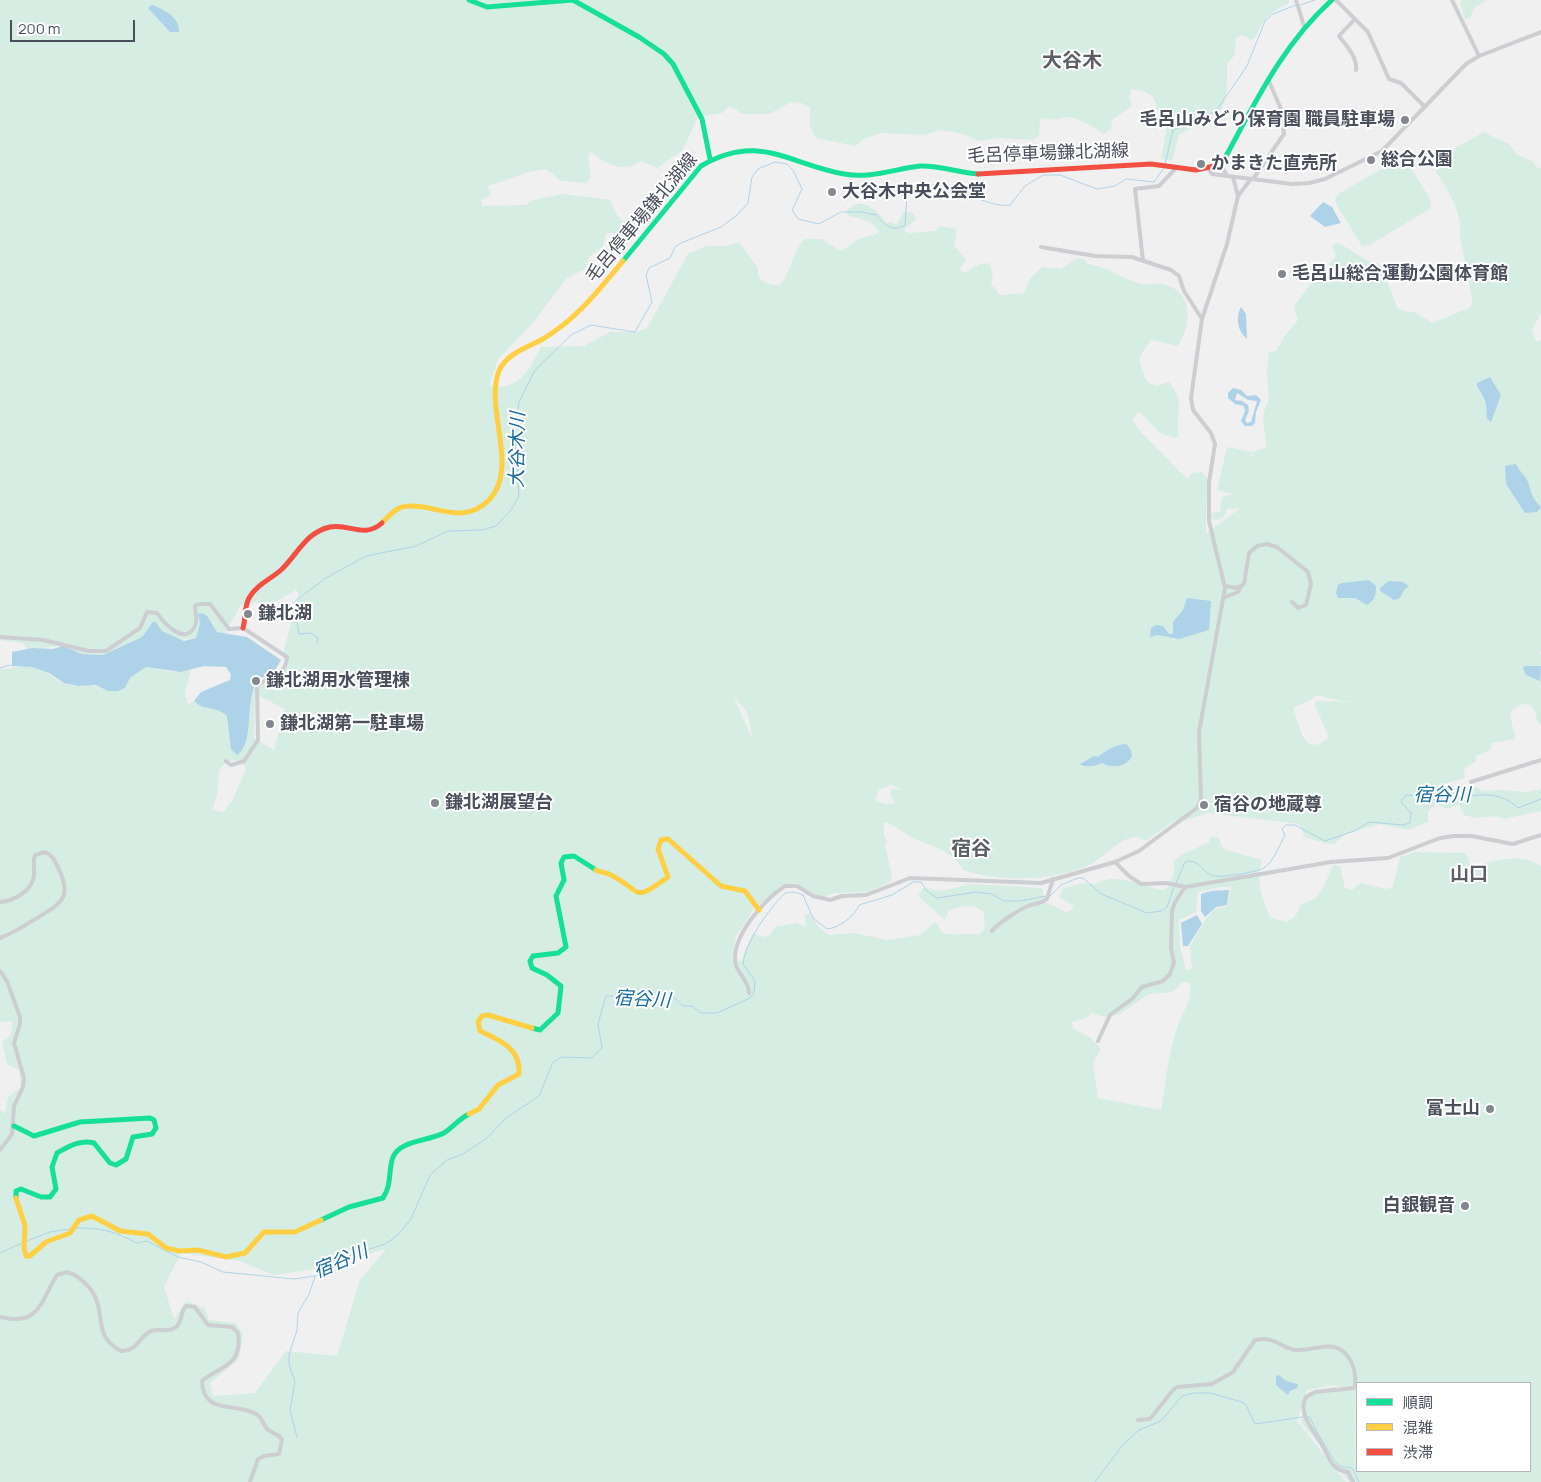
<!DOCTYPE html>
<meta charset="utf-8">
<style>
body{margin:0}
#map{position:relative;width:1541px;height:1482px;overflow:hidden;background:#f0f0f0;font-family:Manrope,"Noto Sans JP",sans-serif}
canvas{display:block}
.legend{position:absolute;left:1356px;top:1382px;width:175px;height:90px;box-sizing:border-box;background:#fff;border:1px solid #b6b9bd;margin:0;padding:6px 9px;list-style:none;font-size:15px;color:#494f5b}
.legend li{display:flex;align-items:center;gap:10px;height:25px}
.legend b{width:25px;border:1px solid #b6b9bd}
.scale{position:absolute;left:10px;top:20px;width:125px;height:22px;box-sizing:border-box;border:2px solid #494f5b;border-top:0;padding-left:6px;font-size:15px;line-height:18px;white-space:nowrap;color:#494f5b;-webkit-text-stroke:4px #fff;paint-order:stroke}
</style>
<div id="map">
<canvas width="1541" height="1482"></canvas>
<ul class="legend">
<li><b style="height:6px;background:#16e098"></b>順調</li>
<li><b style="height:6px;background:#ffcf43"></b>混雑</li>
<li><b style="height:6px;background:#f24e42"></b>渋滞</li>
</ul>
<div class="scale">200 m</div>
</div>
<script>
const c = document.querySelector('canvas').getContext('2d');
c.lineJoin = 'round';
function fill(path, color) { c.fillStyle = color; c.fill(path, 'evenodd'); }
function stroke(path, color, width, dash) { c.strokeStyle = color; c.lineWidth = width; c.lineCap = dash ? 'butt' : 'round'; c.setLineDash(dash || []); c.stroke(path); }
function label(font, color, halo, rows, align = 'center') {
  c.font = font + ' Manrope,"Noto Sans JP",sans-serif'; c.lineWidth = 4; c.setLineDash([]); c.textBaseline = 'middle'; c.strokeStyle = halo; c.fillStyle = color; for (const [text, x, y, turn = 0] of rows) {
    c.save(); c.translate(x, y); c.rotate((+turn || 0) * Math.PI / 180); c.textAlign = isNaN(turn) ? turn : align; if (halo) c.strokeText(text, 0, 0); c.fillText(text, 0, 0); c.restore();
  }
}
fill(new Path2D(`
 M0,0H1290L1288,4C1270,11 1263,21 1255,38L1251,40L1242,35L1236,38L1235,55L1227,64V91L1222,109L1179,135L1172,161L1161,159L1168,122C1147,109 1168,93 1131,89L1129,98L1132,106L1112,120L1111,129L1103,134C1094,127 1078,117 1067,117C1058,118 1053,122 1044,118L1040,119L1039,136L1033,140L997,138L978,141L964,134L940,130L924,135L881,133L864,139L855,146L816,138L810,127V107L799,102L790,103L769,114H743L729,106L722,113L698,117L682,151L657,168L641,161C623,174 606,164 591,152L588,156L591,177L586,183L561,181L546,169L529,172L488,186L491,195L481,200L482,206L526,205L533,200L563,194L610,200L617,215L631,229L629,235L623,237L615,233H606L603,247L590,256L585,269L566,279L533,323L498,359L489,386C520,391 528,370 541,347L584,346L610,332H636L647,328L688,254L707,246H727L739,242L758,268V276C765,284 769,285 780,285C792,271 792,251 805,239H821L841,251L859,239L879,233C876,222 859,218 849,216L846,211C849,209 853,205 857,204C867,202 882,214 886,223L892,222L896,225L904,212L913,213L917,219L903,230L908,233L935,231L940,226L957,229L954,246L966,259L959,270L965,273C973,269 979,261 990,264L993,275L991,284L1000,295L1024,293L1030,279L1042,267L1061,269L1077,258L1084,259L1088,264C1109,267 1125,281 1143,284C1151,285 1158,282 1166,285C1194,293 1191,325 1178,346L1151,340C1135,361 1139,360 1147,382L1157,386L1169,382C1189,408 1173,410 1179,436L1174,438L1160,433L1139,411L1132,419L1139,430L1187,479L1192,473L1202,472L1207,479L1206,534L1240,508L1227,509C1225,519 1221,519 1212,520L1211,513L1220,512L1222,497L1233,494L1217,490L1227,447L1252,452L1250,460L1254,451L1266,448C1266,433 1259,413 1269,401L1267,370L1269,352L1276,351L1284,337L1298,320L1294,306L1314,280L1328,272L1330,263L1336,256L1332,246L1337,243C1354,250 1361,260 1380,264L1398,309L1416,313L1433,323L1471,307L1472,298L1460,236C1463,214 1448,189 1436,172L1441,159L1450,155L1455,148L1484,132L1509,144L1518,155L1534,162L1536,167L1541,168V313L1532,330L1536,342L1541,340V651L1539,653L1541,655V726L1535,718L1537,715L1531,705L1521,704L1511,711C1509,724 1516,729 1515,739L1492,743L1490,750L1476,756V761L1464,769L1465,778L1443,784V789L1477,787L1483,791L1504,790L1527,792L1541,789V811L1503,819L1496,816L1475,818L1464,815L1459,804L1447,809L1436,804L1428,811V822L1409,830L1379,824L1344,835L1334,844H1328L1305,837L1299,824L1208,813L1187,820L1174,821L1147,840C1143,840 1140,838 1137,837C1122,836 1104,857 1091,864C1058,881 998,883 964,870C951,849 931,847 911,837C901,831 895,825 884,822V836L887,841L885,845L892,877L890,882L867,892L833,893L825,897L816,895L796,883L782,885L752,911L736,936L732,961H741L753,933L764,937L770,935L775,927L797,923L806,927L805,916L809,913L819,927L829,935L854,933L887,940L920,935L935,922C939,925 939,928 942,932C946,937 968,932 977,935L983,932L985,923L983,911C970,903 962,907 949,910L945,920L918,896L923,888L943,891L969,884L1042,888L1045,902L1066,912L1070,911L1074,906L1059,897L1063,888L1083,883L1096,884C1114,871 1144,887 1164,890L1168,887L1174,873V861L1181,855L1209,842L1211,836L1218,837L1222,846L1226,850L1262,860C1256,882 1261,898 1271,918L1287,922L1295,917L1301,905L1316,898L1325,884L1333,865L1340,866L1345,888L1352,890L1361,883L1386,889L1393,887L1400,857L1416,852L1465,853L1469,859V866C1495,863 1517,851 1541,866V1482H1349L1301,1422L1309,1392L1333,1387L1347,1388L1333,1385L1307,1390L1297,1421L1346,1482H0V1109L5,1114L8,1097L21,1087L19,1070L7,1064L2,1042L11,1035L12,1021L0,1022V669C10,670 19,665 31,667C45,669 54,680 67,684C83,689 90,681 108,691L125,688L130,678L146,667L172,672L191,670L185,693L188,704L194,701C202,711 221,705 227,717C230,721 228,731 230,737L249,721L251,689L260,687L277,676L285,662L284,650L299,593L296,590L275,602L263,617V607L257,602L241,605L224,635C215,632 207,620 202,613L199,614L200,624L196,638L180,640L162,631L156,622L150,626L142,637L103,655L82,654L63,646L27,649L23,643L0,640ZM255,694L285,709L274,750L254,738ZM733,695L747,712L753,741ZM1316,695L1342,701L1370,702L1316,701L1315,706L1328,735L1327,740L1317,745L1309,744L1302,735L1293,708L1314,698ZM238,760L245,766L246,769L232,801L223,812L212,810L217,796L219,770L228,761ZM892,785L901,790L891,789L890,794L895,803L885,804L875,800L879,790ZM1221,887H1231L1227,907L1214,909L1204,922L1190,946L1192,969L1186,970L1180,946L1179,920L1196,912L1198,892ZM1183,982L1190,983C1193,1001 1182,1012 1177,1028C1168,1053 1166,1083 1161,1110L1098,1098L1093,1062L1101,1049L1091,1038L1073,1028L1072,1022L1088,1017L1091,1013L1104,1017L1120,1014L1149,994L1172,992ZM386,1249L360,1280L337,1356L286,1351L255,1393L213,1396L210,1383L239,1359L243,1334L236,1323L209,1320L205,1308L186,1301L174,1319L164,1287L181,1253L240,1261L274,1275L316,1269ZM1357,1383H1530V1471H1357Z
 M1462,0H1487L1474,8L1470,18L1465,19L1460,2Z
 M1399,159L1407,161L1430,199L1431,208L1370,245L1362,246L1336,204L1335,198L1340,193Z`), '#d6ede3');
fill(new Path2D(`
 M152,5C163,8 181,19 179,32H170L148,8Z
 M1323,202L1332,207L1341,223L1325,227L1310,216Z
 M1241,307L1246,314L1247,339C1238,332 1235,318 1241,307Z
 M1490,377L1501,395L1491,422L1487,419C1486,401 1487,402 1477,386V383Z
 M1233,388L1241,390L1247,396L1256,395L1261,400L1256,412L1255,423L1252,426H1245L1241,421L1245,411L1244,406L1235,404L1228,398V393ZM1237,393L1248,400L1257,401L1251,422L1247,423L1245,420L1249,411L1248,405L1242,401L1235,400Z
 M1516,464C1519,471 1525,475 1528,482C1532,494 1531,497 1541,507L1537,512L1525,513L1506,484L1505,466Z
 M1369,580L1376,586C1376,595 1375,600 1367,605L1355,598H1338L1336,593L1338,585L1342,583Z
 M1389,581L1403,582L1409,586L1404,590L1400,598L1394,600L1380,591V588Z
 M1187,598L1211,601L1209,630L1179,639L1158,635L1150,637L1151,628L1156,625L1163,626L1169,634H1173V622L1183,610Z
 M202,613L207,616L217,632L247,637L281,660L272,675L259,678C243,698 256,743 237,755L231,749L227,716C217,706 203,711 194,701L201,692L230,680L231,674L226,667L204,666L181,672L146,667L130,678L125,688L118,691H108L96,685L78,686L64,683L49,673L32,667L12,666V652L32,648L53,649L63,646L82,654L103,655L142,637L153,622H156L162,631L184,641L196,638L200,624L198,614Z
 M1525,666H1541L1540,681L1526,675L1523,668Z
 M1126,744L1131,750L1132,756C1127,767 1111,769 1102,763C1097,766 1085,768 1080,764L1094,756L1098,757C1106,750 1115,745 1126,744Z
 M1229,890L1227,905L1216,907L1205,917L1201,911V894L1211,891Z
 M1197,915L1202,924L1188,946H1183L1181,923Z
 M1279,1375L1286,1381L1298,1384L1297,1388L1290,1391L1288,1395L1276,1385V1376Z`), '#aed2e8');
stroke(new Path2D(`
 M1300,5L1315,0
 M1165,164L1173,130L1216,111L1247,66L1265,21L1273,14L1296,5
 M317,643L318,638L311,633L299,634L294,602L326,578L366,556L416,546L448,531L482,530L496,526L511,510L519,496L515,434L519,402L535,370L571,335L591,325L635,332L652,302L646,275L649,268L670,258L675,247L681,243L721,227L736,216L748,203L752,177L758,169L775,162L787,164L793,170L802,189L792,210L798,219L819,224L841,212H862L876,215C884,224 892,233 905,225L907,195L917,186C926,185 936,184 945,186C964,191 991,208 1010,205L1025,186L1043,175H1060L1097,189L1115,186L1126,179L1154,182L1164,168
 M0,668L11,665
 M1176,883L1185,862C1199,858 1201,871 1211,875C1219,879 1256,872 1264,868C1274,861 1279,846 1285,835L1282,829L1286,825H1295L1325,841L1354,831L1369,822L1403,825L1410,823L1411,813L1401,802L1406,795C1417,795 1428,800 1440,799C1468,798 1496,786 1518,808L1541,799
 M1050,896L1061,885L1078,878H1083L1101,894L1147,913L1161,911L1167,907L1174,887
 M76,1228C102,1228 114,1231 137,1243L147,1241L178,1257L201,1262L223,1272L294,1279L315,1276L329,1271L346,1257L385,1244L397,1236L411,1219L430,1175L447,1160L463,1154L487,1138L506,1118L539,1096L553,1062L562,1057L591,1058L602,1048L598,1024L606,996L675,998L683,1006H692L701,1013H717L750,998L754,992L755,981L743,964C745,942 769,909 785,893L794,892L803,895L813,918L827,929C839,928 855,916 859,905L892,895L913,882H921L927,891L937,898L976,892L992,894L1004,901H1020L1046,896
 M26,1241L50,1232L70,1229
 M0,1253L22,1243
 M1307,1417H1310C1313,1425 1334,1464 1340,1466C1344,1468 1349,1467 1352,1468L1359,1482
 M297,1437L290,1411L295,1381L289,1365V1355L297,1330L298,1313L309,1294L315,1277
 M1095,1482L1122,1446L1139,1430L1161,1421L1182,1396L1195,1393H1210L1242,1402L1246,1405L1255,1424L1303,1417`), '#aed2e8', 1);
stroke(new Path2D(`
 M1296,0L1304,26
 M1336,0L1368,32L1389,79L1401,83L1425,107
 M1452,0L1479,56
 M1355,19L1339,36C1346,45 1358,58 1356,70
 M1220,163L1227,176
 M1208,168L1212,174L1292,184L1309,183L1325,179L1382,151L1466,64L1479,56L1541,32
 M1233,177L1238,196
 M1253,179L1284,134L1281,109L1268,79
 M1041,247L1095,256L1132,257L1171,270L1179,276L1184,291L1202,319
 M1143,261L1135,189L1159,186L1177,167
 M1225,586L1237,588L1244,584L1249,553L1257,546L1267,544L1277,547L1308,572L1311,584L1306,605L1298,608L1292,602
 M1223,598L1238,592L1241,587
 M0,637L43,640L89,651H106L140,628L147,612L157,613C163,622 185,647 195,626C198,620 195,613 195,606L199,604H210L229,629L243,628L287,657C286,678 266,675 257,687L258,740L244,761L231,765L226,761
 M1471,782L1541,760
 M1115,862L1129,876L1141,884L1167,883L1185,887L1331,862L1388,858L1440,838L1454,836H1471L1513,844L1541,835
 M0,902C14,901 32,891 34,876C35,868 32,862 35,855L45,852C53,855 56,863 59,870C73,898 60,904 37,918C25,925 14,933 0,938
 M992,931C997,924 1020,909 1028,906C1035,903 1041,904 1047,899L1053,879
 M0,971L7,981L20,1017V1024L14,1043L24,1078L23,1087L14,1106L12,1134L0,1150
 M749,993C749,982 739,975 736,965C729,938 765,899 785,886H797L813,896L830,900L842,896L866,895L910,878L1041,883L1115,862L1139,851L1197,808L1201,800L1199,732L1225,588L1209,521V482L1215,444L1211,433L1193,410L1191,398L1202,319L1227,244L1238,196L1251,179
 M1098,1041L1110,1015L1132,999L1142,987L1163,981L1170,974L1174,962L1171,949L1172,911L1175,902L1185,887
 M0,1317C40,1327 41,1300 57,1275L67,1272C75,1274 81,1279 87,1285C110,1309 89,1334 121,1351C137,1351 138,1339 149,1332C158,1327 168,1334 176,1327C183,1321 180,1312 186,1306L195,1307L208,1325L232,1327L238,1333C243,1367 219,1366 202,1381C203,1416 237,1402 256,1414C262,1417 263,1424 267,1429C272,1434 279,1433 282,1440L279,1454L264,1456L258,1459L250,1482
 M1138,1420L1150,1419L1173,1390L1177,1387L1212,1384L1233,1372L1255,1340C1274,1335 1283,1349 1296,1350C1316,1351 1335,1337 1349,1358C1355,1368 1357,1377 1354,1388L1315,1392L1306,1397C1297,1414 1314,1430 1321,1443C1329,1456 1330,1470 1348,1472L1353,1482`), '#ccced1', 4);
stroke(new Path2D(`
 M469,0L487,7L573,0L639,37L664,54L673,64L702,119L710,159
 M1214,166L1225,158C1256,101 1283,44 1332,0
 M623,261L701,166C759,132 788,164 844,174C871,179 894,169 920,166C939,165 959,173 978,174
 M532,1028L540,1030L558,1013L561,986L547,975L532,968L530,961L533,956L558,953L566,947L556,896L564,880L561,863L564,857L574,856L596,870
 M14,1126L34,1136L80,1122L150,1118L154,1120L156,1128L152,1134L133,1137L126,1159L116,1165L110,1163L94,1143C80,1139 68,1147 57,1153L52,1167L56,1189L50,1197H41L21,1189L16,1191V1198
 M321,1220L349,1207L383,1198C392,1185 388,1171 393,1157C400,1140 429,1141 444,1133C453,1127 459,1119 469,1114`), '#16e098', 5);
stroke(new Path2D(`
 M382,523C388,517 394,509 402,507C433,501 461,528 489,500C520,468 484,408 499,371C506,354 526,348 541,340C575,321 598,291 623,261
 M596,870C600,873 606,872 611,875C643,891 631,904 668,877L658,849L661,840L668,839L721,886L745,891L759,910
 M469,1114L479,1109L498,1085L519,1074C521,1048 499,1040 480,1031L478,1022L482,1016L488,1015L532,1028
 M16,1198L25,1226L24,1248L26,1256H30L46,1242L70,1233L79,1220L92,1216L120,1231L148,1234L166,1248L180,1251L198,1250L226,1257L245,1253L264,1232H295L321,1220`), '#ffcf43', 5);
stroke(new Path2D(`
 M978,174L1151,164L1196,170L1214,166
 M243,628C246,618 244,607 249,598C256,585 271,579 281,570C297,555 306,532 330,527C349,523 364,539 382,523`), '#f24e42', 5);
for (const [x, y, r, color] of [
 [1405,120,5,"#83878f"],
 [1371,160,5,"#83878f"],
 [1201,164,5,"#83878f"],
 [832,192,5,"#83878f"],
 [1282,274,5,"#83878f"],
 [248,614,5,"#83878f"],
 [256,681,5,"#83878f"],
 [270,724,5,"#83878f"],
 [435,803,5,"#83878f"],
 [1204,805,5,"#83878f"],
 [1490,1109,5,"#83878f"],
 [1465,1206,5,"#83878f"]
]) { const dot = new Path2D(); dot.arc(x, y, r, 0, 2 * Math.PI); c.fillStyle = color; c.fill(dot); stroke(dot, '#fff', 2); }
label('bold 18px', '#494f5b', '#fff', [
 ["毛呂山みどり保育園 職員駐車場",1395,120,"right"],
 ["総合公園",1381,160],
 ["かまきた直売所",1211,164],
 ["大谷木中央公会堂",842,192],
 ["毛呂山総合運動公園体育館",1292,274],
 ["鎌北湖",258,614],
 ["鎌北湖用水管理棟",266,681],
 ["鎌北湖第一駐車場",280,724],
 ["鎌北湖展望台",445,803],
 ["宿谷の地蔵尊",1214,805],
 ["富士山",1480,1109,"right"],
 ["白銀観音",1455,1206,"right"]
], 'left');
label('18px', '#494f5b', '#fff', [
 ["毛呂停車場鎌北湖線",1048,154,-2],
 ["毛呂停車場鎌北湖線",642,218,-50]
]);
label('italic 19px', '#196c9d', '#fff', [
 ["大谷木川",518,450,-89],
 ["宿谷川",1442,796],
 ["宿谷川",642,1000,3],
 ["宿谷川",341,1262,-23]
]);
label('bold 19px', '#5c5e63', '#fff', [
 ["山口",1469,875]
]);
label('bold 20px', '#5c5e63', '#fff', [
 ["大谷木",1072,61],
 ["宿谷",971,849]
]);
</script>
